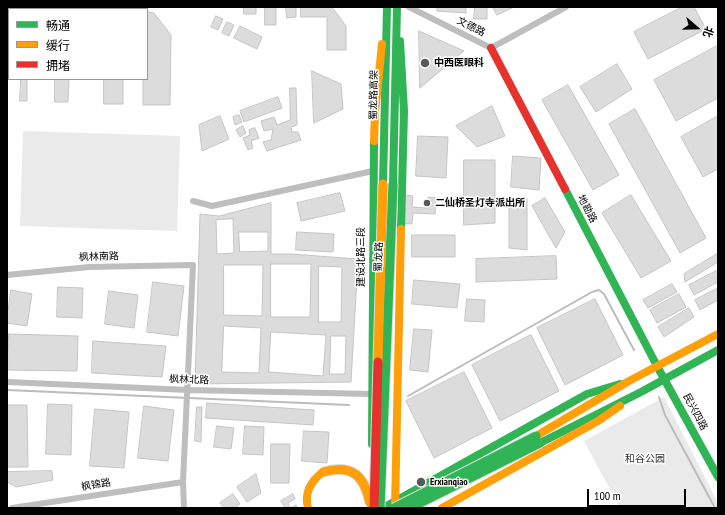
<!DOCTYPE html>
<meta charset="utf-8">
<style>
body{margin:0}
#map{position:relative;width:725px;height:515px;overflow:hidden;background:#fff;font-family:"PT Sans Narrow","Noto Sans SC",sans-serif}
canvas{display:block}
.frame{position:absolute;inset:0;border:8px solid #000;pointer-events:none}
.legend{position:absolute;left:8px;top:8px;width:140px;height:72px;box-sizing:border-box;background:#fff;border:1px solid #999;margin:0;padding:5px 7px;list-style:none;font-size:12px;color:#000}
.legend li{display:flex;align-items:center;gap:8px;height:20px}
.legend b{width:20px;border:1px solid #999}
.north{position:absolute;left:677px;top:8px;width:40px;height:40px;-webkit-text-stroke:3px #fff;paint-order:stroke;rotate:110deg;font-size:11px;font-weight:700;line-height:16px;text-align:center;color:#000}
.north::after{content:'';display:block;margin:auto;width:14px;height:18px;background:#000;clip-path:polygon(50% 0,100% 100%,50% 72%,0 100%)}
.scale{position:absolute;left:587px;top:489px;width:99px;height:18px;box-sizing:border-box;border:2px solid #000;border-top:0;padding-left:5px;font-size:12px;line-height:14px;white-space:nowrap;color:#000;-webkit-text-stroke:3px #fff;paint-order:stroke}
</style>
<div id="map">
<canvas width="725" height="515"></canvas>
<div class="frame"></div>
<ul class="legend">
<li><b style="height:5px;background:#30b455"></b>畅通</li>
<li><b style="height:5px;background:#ff9f0a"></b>缓行</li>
<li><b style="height:5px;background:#e5322d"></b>拥堵</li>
</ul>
<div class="north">北</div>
<div class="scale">100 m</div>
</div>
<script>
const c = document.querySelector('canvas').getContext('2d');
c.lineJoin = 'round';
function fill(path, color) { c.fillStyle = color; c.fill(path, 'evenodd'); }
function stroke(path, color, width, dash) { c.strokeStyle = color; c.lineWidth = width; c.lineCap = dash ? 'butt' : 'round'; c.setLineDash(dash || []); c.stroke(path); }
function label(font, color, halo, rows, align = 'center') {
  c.font = font + ' "PT Sans Narrow","Noto Sans SC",sans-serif'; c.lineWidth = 3; c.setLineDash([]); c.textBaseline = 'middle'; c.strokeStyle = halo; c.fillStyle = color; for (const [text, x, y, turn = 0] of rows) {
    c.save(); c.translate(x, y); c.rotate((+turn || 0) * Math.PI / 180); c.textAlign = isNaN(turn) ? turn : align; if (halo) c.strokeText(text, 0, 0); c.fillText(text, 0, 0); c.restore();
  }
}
fill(new Path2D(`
 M23,131L180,136L177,231L20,226Z
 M664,397L718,503V508H620L584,441Z`), '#eaeaea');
stroke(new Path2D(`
 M7,390L349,405
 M408,396L592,292L599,290L604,294L634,350
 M659,397L665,415L715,508`), '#bcbcbc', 2);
const building = new Path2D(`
 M244,7H256V14H244Z
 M265,7H276V25H265Z
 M286,7H296V17L287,18Z
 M301,7H332L346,26V50H327V17H301Z
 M438,7H466V13L437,11Z
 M475,7H487V19H474Z
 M493,7H514L497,15Z
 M682,7H694L706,29L648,59L634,32Z
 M147,12L154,13L171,35L170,105H143V79H147Z
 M216,16L223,19L218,30L211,27Z
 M227,22L234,25L229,36L222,33Z
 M240,26L262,37L257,49L234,38Z
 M419,31L464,51L420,88Z
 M717,46L718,48V98L676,121L654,80Z
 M617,64L632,89L596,112L580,87Z
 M312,71L341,84L343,109L314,123Z
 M21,79H27V101H20Z
 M55,79H69L68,102H55Z
 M104,79H123V104H104Z
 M568,85L619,175L593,190L542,100Z
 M290,88H296L297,125L291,127L292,132H298L301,140L267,151L263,142L271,140L273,129L264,131L261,121L274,117L277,125L290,120Z
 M278,97L282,108L244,122L240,111Z
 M492,106L505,136L477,147L456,126Z
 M635,109L706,238L680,253L609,124Z
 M239,115L242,122L235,125L233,117Z
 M220,116L229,139L202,151L199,125Z
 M718,116V169L703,177L681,137Z
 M243,126L246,133L240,137L236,130Z
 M255,128L259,138L251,141L253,148L248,150L243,138L250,135L249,130Z
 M418,136L448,137L446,178L416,176Z
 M513,156L541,158L539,190L511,187Z
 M464,160H495V223L464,225Z
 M340,193L345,211L301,221L297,203Z
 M403,195L413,196L412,207L428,208V197L436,198L435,214L413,213L412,224L402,223Z
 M631,195L671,261L641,278L602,213Z
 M545,198L565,232L556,248L532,206Z
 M527,199V250L509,248V202Z
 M271,203V254H291L358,259L351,382L195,384L200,214L219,216Z
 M233,219L234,253L217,254L216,220Z
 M239,232H268V251L240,252Z
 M297,232L334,234L333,252L296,250Z
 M412,235H455V257H412Z
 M717,254L718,262L685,282L684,274Z
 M556,256L557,279L476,282V259Z
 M271,264H311L310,317H271Z
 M224,265H263L262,316L224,315Z
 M319,266L342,267L341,322H319Z
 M718,270V282L694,295L689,285Z
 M414,280L460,284L457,308L412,304Z
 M153,282L184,286L178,336L147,332Z
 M672,284L677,292L648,308L643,300Z
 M58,287L83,288L82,318L57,317Z
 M718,288V300L700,310L695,300Z
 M11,290L32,294L27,326L7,323Z
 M109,291L138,295L134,328L105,324Z
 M679,294L686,307L657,323L650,310Z
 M467,299L485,300L484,322L465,321Z
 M595,299L623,355L565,385L537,328Z
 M689,308L694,317L664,337L658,327Z
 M224,326L261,328L259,373L222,372Z
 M414,329L432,330L428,372L410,370Z
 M271,332L326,335L323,376L269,372Z
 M9,334L78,336L77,371L8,370Z
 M531,335L559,391L500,421L472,365Z
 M331,336H346L345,374H330Z
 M93,341L166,346L162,377L92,373Z
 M464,372L492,428L434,458L406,401Z
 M207,403L314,410L313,425L206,418Z
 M48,404L72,405L71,455L46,454Z
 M7,405H27L28,467H7Z
 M144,406L174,410L168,461L138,458Z
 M197,407H202L201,442L195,441Z
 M95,409L129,412L124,468L90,466Z
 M217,426L234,428L231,449L214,447Z
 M245,426L264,427L263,455L243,454Z
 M304,431L329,432L327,463L302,461Z
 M271,444H290L289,483H271Z
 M52,471L53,480L16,487L7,482V472Z
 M256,474L261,493L247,502L237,487Z
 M233,494L240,504L235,508H224L220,503Z
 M293,494L295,499L288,503L290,508L296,505L297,508H285L281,501Z`);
fill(building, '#dcdcdc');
stroke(building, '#c5c5c5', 1);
stroke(new Path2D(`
 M409,7L491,48L566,7
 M193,201L212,206L373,171
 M7,275L89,267L193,265L183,482L184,508
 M7,382L188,390L371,394
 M12,508L183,482`), '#bebebe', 6);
stroke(new Path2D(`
 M400,41L404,111L401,229
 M383,184L387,7
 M393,184L397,7
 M565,189L657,366L718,477
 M540,443L641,392L718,350
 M372,444L374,141
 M383,508L587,394L620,384`), '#30b455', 8);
stroke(new Path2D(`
 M374,141L375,113L382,44
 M536,436L629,381L718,334
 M308,508C304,493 311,481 323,472
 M395,508L401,229
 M442,508L598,421L620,406`), '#ff9f0a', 8);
stroke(new Path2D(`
 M491,48L565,189`), '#e5322d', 8);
const fastBridge = new Path2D(`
 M380,508L393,184
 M394,508L536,436
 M410,508L540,443`);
const slowBridge = new Path2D(`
 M378,362L383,184
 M323,472C352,464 364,475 370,503`);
const jamBridge = new Path2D(`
 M374,508L378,362`);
stroke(fastBridge, '#dbdbdb', 11, []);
stroke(slowBridge, '#dbdbdb', 11, []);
stroke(jamBridge, '#dbdbdb', 11, []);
stroke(fastBridge, '#30b455', 9);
stroke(slowBridge, '#ff9f0a', 9);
stroke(jamBridge, '#e5322d', 9);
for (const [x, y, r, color] of [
 [425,63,5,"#595959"],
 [427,203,4,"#595959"],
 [421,482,5,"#595959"]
]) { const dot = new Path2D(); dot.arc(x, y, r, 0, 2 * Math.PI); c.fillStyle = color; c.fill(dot); stroke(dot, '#fff', 1.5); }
label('10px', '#000', '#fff', [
 ["文德路",471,27,27],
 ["蜀龙路高架",374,95,-89],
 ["地勘路",587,209,62],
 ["枫林南路",99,257,-2],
 ["建设北路三段",361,257,-90],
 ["蜀龙路",379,257,-88],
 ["枫林北路",189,380,2],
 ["民兴四路",695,412,62],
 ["枫锦路",96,485,-9]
]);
label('bold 10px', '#000', '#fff', [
 ["中西医眼科",434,63],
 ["二仙桥圣灯寺派出所",435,203],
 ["Erxianqiao",430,482]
], 'left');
label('10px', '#2f2f2f', '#fff', [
 ["和谷公园",645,459]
]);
</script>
